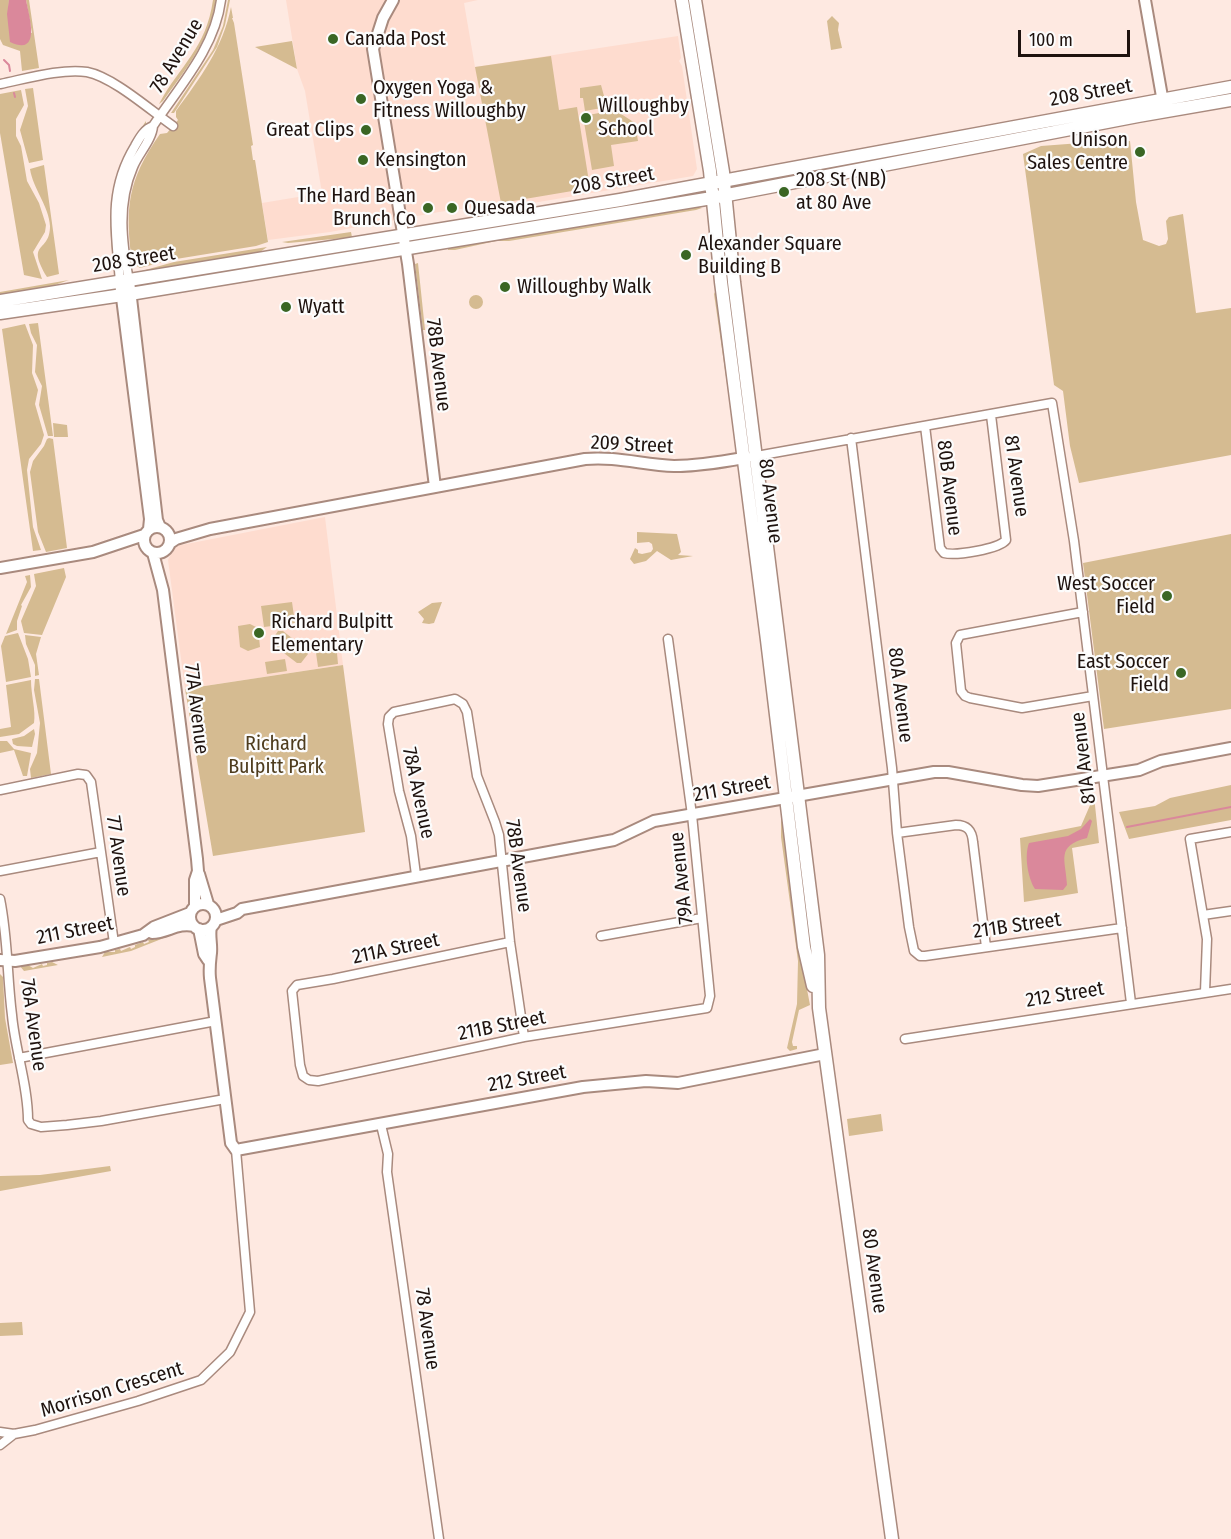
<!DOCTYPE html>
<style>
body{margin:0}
#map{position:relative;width:1231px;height:1539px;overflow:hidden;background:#fee9e1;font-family:"Fira Sans Condensed",sans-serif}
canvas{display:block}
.scale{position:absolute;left:1018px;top:30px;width:112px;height:27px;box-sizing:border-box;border:3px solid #1e120e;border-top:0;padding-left:8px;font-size:18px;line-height:21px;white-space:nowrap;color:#1e120e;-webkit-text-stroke:4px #fcfcfc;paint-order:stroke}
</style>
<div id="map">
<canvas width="1231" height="1539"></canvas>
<div class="scale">100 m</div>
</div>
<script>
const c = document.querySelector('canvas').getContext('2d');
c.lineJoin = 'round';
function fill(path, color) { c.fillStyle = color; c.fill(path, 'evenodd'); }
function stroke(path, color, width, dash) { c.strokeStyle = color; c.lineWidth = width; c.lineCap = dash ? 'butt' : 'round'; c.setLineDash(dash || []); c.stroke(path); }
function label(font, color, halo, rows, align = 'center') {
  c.font = font + ' "Fira Sans Condensed",sans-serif'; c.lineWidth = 4.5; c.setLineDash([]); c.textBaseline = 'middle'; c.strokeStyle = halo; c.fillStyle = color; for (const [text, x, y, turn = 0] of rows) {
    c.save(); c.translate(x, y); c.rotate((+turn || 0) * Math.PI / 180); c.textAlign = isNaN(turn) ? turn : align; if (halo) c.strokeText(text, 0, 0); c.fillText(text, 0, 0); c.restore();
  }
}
fill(new Path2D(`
 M286,0H478L464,3L475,67L678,36L681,58L679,61L682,66L697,169L693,176L509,207L502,208L497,204L439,212L330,232L268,240L262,203L322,193L305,91L297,69Z
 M325,517L343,665L185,689L168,560L173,549L176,546Z`), '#fedccf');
fill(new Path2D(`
 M0,0H9L8,23L32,33L26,0H29L39,68L22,71L20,51L3,45L0,39Z
 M213,0H216C210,40 186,69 163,101L159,104C180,65 206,49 213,0Z
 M228,0H230L225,25L217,47L174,113H171L213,50L223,26Z
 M231,7L233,18H232L234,23L253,145L251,146L253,160H255L268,242L256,246L170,260L140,268L132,263C125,208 127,181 160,134L167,133L178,120L176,117V111C200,78 223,48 231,7Z
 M832,16L839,23L838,30L842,48L831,50L827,21Z
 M292,41L297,69L255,47Z
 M551,56L559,110L577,107L590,188L501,203L475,67Z
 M601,85L607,107L585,111L583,98H580V88Z
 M33,88L43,160L29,163L20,130L28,106L25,89Z
 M21,90L24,105L16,119V136L21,146L27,181L39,203L46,225L45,232L33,252L42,279L24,275L0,133V94Z
 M615,110L635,123L638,141L611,145L614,166L592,170L583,116Z
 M146,121V125L136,139L112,209V230L116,267H114C106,206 110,173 146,121Z
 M1115,138L1119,142L1130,141L1136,202L1143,240L1159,246L1166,244L1168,239L1166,221L1169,217L1183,214L1196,313L1231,308V455L1079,483L1070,446L1063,391L1054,385L1023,154L1041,146L1094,142Z
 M44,165L59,274L47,277C25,240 50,254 50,226C49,206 33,189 30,169Z
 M695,206L702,208L696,210L509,241H496L455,250H448V247Z
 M351,232L352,237L345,238L288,243L282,242Z
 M267,247L260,252L138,272L174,262Z
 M418,263L425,330H423L415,264Z
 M69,280L46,288L0,295V292Z
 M715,292L717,297L736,446L714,294Z
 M469 302a7 7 0 1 1 14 0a7 7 0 1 1-14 0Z
 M38,323L53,436H48L39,405L42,386L35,372L37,345L31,333L29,324Z
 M25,324L33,345L32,373L38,390L35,404L44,435L41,444L29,459L27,470L33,527L41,550L33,551L2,329Z
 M53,423L67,425L68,437H54Z
 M49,438L53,439L67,548L46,552L38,532L30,472L33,461L44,446L47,439Z
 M637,532L677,534L681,552L678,555L693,556L671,560L657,551L646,561L634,564L630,559L635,548L638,550V553L642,554L651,552L653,549L652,544L649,542L637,543Z
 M1231,534V709L1104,729L1083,563Z
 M64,568L66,577L42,635L24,633L21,621L36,586L34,574Z
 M30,575L31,587L21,605L22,606L17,621V630L6,634L27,582L25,576Z
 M292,602L295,623L264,627L261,606Z
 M442,602L434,623L429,624L422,623L424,619L418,612L432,603Z
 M250,624L258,628L260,647L248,651L240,647L238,626Z
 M278,631H283L307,650L308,654L301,663H297L272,644V640Z
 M18,633L28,659L31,677L6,682L1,646L5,636Z
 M25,635L41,637L36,654L39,675L35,676V665L26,644Z
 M335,651L337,653L338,664L318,667L316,653Z
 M285,659L287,671L267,674L265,662Z
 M343,665L365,832L213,856L185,689Z
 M35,679H39L51,774L31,778L30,769L37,753L40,723L34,690Z
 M31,680C31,695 36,711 34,723L19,734L0,737V729L11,727L6,685Z
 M34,729L35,734L32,747L17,746L13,744L12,739L24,736Z
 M0,741H7L14,749L31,753L27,776H23L14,750L0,753Z
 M1231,785V820L1129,839L1119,812L1155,806L1170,798Z
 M1094,796L1099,843L1072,848L1078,893L1024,902L1020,838L1081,826Z
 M781,810L801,958L810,1005L799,1010L792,1042L793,1046H797V1049L790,1051L787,1048L797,1004L798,961L781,837Z
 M178,929L179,932L171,935L170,933L169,936L131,951L102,957L105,952H115V950L120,949L121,951L130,947L131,949L135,947V945L143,942L144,944L149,942L148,940L152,938L154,940L158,938V936Z
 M52,962L58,965L24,971L19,965L26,964L33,968L42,964L43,966L47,965V963Z
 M0,974L3,977L5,1018L13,1063L0,1065Z
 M881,1114L883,1131L849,1136L847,1119Z
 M110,1166L111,1171L0,1191V1176L40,1175Z
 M22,1322L23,1335L0,1336V1323Z`), '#d5bb91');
fill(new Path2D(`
 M9,0H26C29,16 42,57 10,42L7,14Z
 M1090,819L1092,821L1087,838C1055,846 1066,860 1067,885L1063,890L1035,889C1028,878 1024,856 1029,843L1068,836L1081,829Z`), '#da889b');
stroke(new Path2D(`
 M4,60L9,65L10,71
 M14,93L15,97
 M1127,827L1231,807`), '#da889b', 2);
const minor = new Path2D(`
 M0,84C25,79 62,68 87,72C113,77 150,110 173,126
 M129,281C122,242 117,204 133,167C138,154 152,140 153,126
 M120,282C116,232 107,192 135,146C139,139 144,129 153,126C179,87 215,48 221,0
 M925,426L940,548L944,553C956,556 999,549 1006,540L991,415
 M851,438L892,768L897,833L909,927L914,951L920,956H925L1122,928
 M751,457L1052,403L1074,541L1131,1003
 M1083,612L960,635L956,643L961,691L965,696L970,698L1022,708L1093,696
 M0,790L78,774L86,775L91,782L114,943
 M897,833L956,825C968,825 972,831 973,842L986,947
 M0,871L101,852
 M416,875L411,836L399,791L388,724L389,717L394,712L455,699L463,704L467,712L477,776L495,822L499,835L510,942L524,1037
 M0,899C8,938 7,976 12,1015C15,1050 28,1085 28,1120L31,1124L41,1127L67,1125L101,1121L225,1099
 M1203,915L1231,911
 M601,936L702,918
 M510,942L333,979L297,985L292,991L300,1065L303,1076L309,1080L318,1081L524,1037L707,1008L710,996L692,815L668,639
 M1205,992L1207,939L1190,839L1231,832
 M905,1039L1231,989
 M19,1058L216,1021
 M381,1125L388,1154L387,1172L439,1539
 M0,1432L14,1434L35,1430L138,1401L201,1380L230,1352L250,1312L236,1150
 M0,1445L14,1434`);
const tertiary = new Path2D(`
 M393,0L383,18L373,49L408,264L435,487
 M1145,0L1164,108
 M129,281L157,520L160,527
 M120,282L150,519L149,529
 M144 540a13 13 0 1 1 26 0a13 13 0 1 1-26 0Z
 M170,543L176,539L210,529L585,459C616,456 644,465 674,466C698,466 721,462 744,458
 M153,553L163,590L197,859L198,871L195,880V906
 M0,568L93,552L144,535
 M199,874L208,904
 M190 917a13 13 0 1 1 26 0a13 13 0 1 1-26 0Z
 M216,920L237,913L242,909L614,840L654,821L934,772H948L1022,785L1038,786L1139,770L1161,761L1231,748
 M211,927C209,936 212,944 211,953C210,962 209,968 210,978L231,1143L236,1150L583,1087L646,1081L678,1083L825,1054
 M199,929L204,954L208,960
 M152,933C167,933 178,922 194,926
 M0,960L15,961L100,947L143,935L154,927L190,913`);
const secondary = new Path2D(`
 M682,0L710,171L721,282L767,640L804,947L813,986
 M695,0L723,172L734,282L818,955L819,1008L892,1539
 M0,301L620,200L1231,87
 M0,313L136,293L712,198L1138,116L1231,100`);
stroke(minor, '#a98a7e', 11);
stroke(tertiary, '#a98a7e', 14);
stroke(secondary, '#a98a7e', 15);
stroke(minor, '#fff', 8);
stroke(tertiary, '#fff', 10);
stroke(secondary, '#fff', 12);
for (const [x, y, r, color] of [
 [333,39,6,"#3a6624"],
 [361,99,6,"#3a6624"],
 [586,118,6,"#3a6624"],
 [366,130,6,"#3a6624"],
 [1140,152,6,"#3a6624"],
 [363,160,6,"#3a6624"],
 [784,192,6,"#3a6624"],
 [428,208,6,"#3a6624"],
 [452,208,6,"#3a6624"],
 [686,255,6,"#3a6624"],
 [505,287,6,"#3a6624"],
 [286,307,6,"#3a6624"],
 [1167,596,6,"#3a6624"],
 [259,633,6,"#3a6624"],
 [1181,673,6,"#3a6624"]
]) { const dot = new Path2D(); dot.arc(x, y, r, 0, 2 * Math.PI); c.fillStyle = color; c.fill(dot); stroke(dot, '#fcfcfc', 2); }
label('20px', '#1e120e', '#fcfcfc', [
 ["Canada Post",345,39],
 ["Oxygen Yoga &",373,88],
 ["Fitness Willoughby",373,111],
 ["Willoughby",598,106],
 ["School",598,129],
 ["Great Clips",354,130,"right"],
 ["Unison",1128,140,"right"],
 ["Sales Centre",1128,163,"right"],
 ["Kensington",375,160],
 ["208 St (NB)",796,180],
 ["at 80 Ave",796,203],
 ["The Hard Bean",416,196,"right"],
 ["Brunch Co",416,219,"right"],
 ["Quesada",464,208],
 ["Alexander Square",698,244],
 ["Building B",698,267],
 ["Willoughby Walk",517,287],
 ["Wyatt",298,307],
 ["West Soccer",1155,584,"right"],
 ["Field",1155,607,"right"],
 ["Richard Bulpitt",271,622],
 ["Elementary",271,645],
 ["East Soccer",1169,662,"right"],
 ["Field",1169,685,"right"]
], 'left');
label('20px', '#1e120e', '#fcfcfc', [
 ["78 Avenue",177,56,-59],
 ["208 Street",1091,93,-10],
 ["208 Street",613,181,-10],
 ["208 Street",134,260,-9],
 ["78B Avenue",438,365,83],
 ["209 Street",632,445,3],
 ["81 Avenue",1016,476,82],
 ["80B Avenue",949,488,83],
 ["80 Avenue",770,501,83],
 ["80A Avenue",900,695,83],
 ["77A Avenue",196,709,83],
 ["81A Avenue",1084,758,-97],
 ["211 Street",732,789,-10],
 ["78A Avenue",418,793,78],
 ["77 Avenue",118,856,82],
 ["78B Avenue",518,866,82],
 ["79A Avenue",682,878,-96],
 ["211B Street",1017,926,-8],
 ["211 Street",75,931,-11],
 ["211A Street",396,949,-12],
 ["212 Street",1065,995,-9],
 ["76A Avenue",33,1025,82],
 ["211B Street",502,1026,-11],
 ["212 Street",527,1079,-10],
 ["80 Avenue",874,1271,82],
 ["78 Avenue",427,1329,82],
 ["Morrison Crescent",112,1390,-17]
]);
label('20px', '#4e3c1d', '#fcfcfc', [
 ["Richard",276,744],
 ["Bulpitt Park",276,767]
]);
</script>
